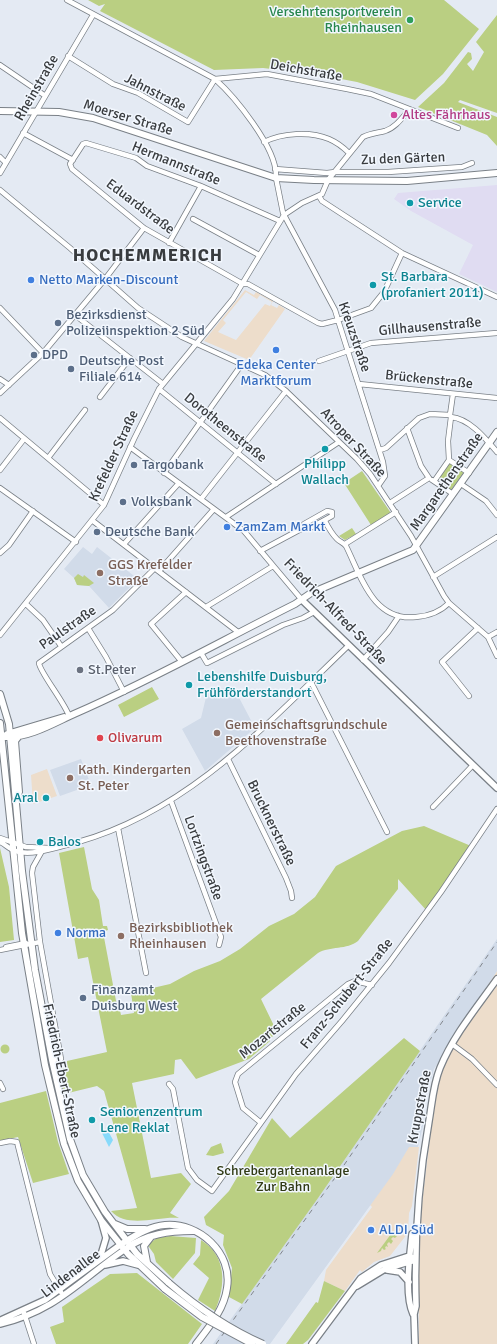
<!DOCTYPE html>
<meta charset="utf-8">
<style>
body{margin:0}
canvas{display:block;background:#e4eaf3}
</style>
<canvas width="497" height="1344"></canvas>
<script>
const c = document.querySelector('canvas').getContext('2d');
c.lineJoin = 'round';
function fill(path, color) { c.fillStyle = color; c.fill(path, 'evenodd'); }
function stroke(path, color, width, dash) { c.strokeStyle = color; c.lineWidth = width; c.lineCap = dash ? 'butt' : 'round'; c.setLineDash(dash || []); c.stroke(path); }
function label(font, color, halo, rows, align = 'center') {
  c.font = font + ' Signika,sans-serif'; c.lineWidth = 3; c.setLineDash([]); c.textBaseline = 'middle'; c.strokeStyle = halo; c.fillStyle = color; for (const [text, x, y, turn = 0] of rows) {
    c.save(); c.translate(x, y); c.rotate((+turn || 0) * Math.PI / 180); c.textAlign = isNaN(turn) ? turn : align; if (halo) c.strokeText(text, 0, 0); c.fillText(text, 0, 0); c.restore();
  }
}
fill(new Path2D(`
 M245,290L254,295L256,292L273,301L271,305L277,308L279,305L285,309L249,360L204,341ZM246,292L257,299L260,295L272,302L270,306L265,304L236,340L218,332L226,323L223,320Z
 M47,769L57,796L33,804L31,775Z
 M497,971V1344H419L418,1235L440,1057Z
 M409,1146L419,1147L412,1206L409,1213L408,1233L390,1256L374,1262L362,1272L360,1270L345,1291L324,1281L326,1270L372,1207L370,1205L392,1174Z`), '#edddcb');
fill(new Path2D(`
 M497,185V292L459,274L473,245L411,211L394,199L398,193Z`), '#e0dcf2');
fill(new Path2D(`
 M83,547L92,554L97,547L138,579L109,608L89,586L77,585L74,578L64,569Z
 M234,688L255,728L205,771L182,729L201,718L208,689Z
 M81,759L91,785L60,796L50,770Z
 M497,939V971L434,1069L421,1115L423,1119V1126L418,1147H409L393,1174L270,1344H213L316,1201Z`), '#d1dbe9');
fill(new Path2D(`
 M88,0H444L479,29L443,74L415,100L357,82L315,74L263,68L214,70L100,11L105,4L99,6Z
 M497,15V113L460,100L458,102L497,117V146L487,135L418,107L444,83L468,52L471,53L472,59L467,64L473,71L484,52L476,42Z
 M449,463L464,472L451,490L438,479Z
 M362,471L391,513L371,525L344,483Z
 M352,528L356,534L345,540L339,536Z
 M78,574L83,577L84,575L94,583L89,586L77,585L74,578Z
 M152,687L159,699L124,717L118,705Z
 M424,826L471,846L427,911L398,879V889L358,941C347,950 330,946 318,953L261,999L277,1032L269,1040L270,1041L249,1059L196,1079L181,1059L175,1060L174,1074L132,1083L151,1178L181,1173L191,1184L170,1213L179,1218C158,1216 127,1229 111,1211L137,1208L104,1091L97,1086L64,1094L58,1067L67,1065V1061L107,1052L88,957L78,959L59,853L84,847L92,889L99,900L103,926H107L108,930L103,932L117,1006H119L121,1015L134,1013L131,993L170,984L194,971L220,961L240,949L269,926L294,914L315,897L336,866L402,831Z
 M0,848L9,887L14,940L0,942Z
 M404,1038L420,1051L316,1201L242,1304L229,1297L232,1268L223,1245L224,1235L206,1225L204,1217L229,1191L272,1118L290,1138Z
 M0.5 1049a4.5 4.5 0 1 1 9 0a4.5 4.5 0 1 1-9 0Z
 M46,1091L58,1142L69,1174L33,1183L18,1137L0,1141V1103Z
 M221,1143L224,1153L213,1156L206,1155L211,1147Z
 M391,1234L397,1236L395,1238L393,1237L391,1239L393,1241L391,1244L389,1242L387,1244L388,1247L386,1246L385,1248L386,1249L384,1250L382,1248L381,1251L377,1253Z
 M170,1236L196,1238L195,1253L173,1279L156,1262L154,1254L149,1247L150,1243L157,1238Z
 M201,1240C227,1256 226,1285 215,1311L198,1300L209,1278L193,1264L200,1255Z
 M137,1273L202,1324L188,1344H56L50,1327L64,1322L62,1307L110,1274Z
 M324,1281L345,1291L308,1340L303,1344H286L316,1302L318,1303Z`), '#bacf82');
fill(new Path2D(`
 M107,1129L113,1140L109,1147L102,1133Z`), '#87dafb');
const minor = new Path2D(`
 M67,0L215,79L267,74L347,89L371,94L458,128
 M68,56L113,84L138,93L188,122L215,79C235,97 276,147 276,175
 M0,65L44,95
 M23,133L73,160
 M264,142C282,133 310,131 329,139C336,142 343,147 349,153
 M0,157L6,163
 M275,169L327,173L335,172H388L462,167L472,163
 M0,173L93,15
 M276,178L283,213L335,310L338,320L383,462L385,476L378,486
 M0,190L70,248L138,308L182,337L265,375L286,391L357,459L370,474L411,536L444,596L449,603L488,637L497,656
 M319,196L322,201L402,253L497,297
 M193,219L259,255
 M280,221L201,186L147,166L136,158L86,143L83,144L70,164L72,169L144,228L243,284H248L318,323L322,324L338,320L371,308L384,292L402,253
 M169,243L201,186
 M0,308L43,353
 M75,315L163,384
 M319,361L371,343L497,333
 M0,379L9,385
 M359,384L497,398
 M159,389L276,484
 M0,393L43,353L105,279L144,228
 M100,397L130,358
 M450,415L453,394
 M451,417C470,419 485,438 497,452
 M0,418L104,505
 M407,428L421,466L429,478
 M130,447L244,531L302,600
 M380,450L386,448L419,418L430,414L450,415
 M48,458L85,410
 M449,460L448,441L451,417
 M0,470L24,439
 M164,473L242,364
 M432,480L453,494
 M435,480L449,460L469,473
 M461,484L486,501L497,515
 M0,488L76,542
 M201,499L286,391
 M390,503L429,478
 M226,517L339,442
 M93,521L238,632
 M325,521C328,527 332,534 337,539C340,542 344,543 346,546C361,576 373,622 416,617C430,616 440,612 449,603
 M124,544L179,483
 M345,544L396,512
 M260,551L303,528L308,529L332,516V512L327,511L304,524L303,528
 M0,553L9,545L33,511
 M159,571L214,509
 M433,577L497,537
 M26,604L43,620L61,646
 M206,607L273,566
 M88,628L106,657L124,692
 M0,635L104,505L134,439L159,389L233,299L284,215L302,203L322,194L328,180L363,137C371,133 377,133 385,131C395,128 402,118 409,110
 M488,637L497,632
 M201,653L207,663L283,625L303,618L314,612
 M363,660L388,632L399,616
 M182,662L151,624L186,592
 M311,682L387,832
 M469,696L442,662L478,628
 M69,716C65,703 39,671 39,663L113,610L155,568
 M228,759L286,878L291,891L292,898
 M171,801L221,937L219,945
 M433,807L473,765
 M118,828L146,973
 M0,838L26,847L49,848
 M0,842C5,844 8,848 13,850C30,858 61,846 78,842C189,811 268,723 348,646
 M42,851L33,867L32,873L40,942L61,1059L52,1060
 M6,947L26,943
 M0,950L40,942
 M452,1044L472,1059L497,1085
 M0,1083L3,1089
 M169,1084L173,1089L188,1168L197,1180L212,1191L296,1074L342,1021L389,963L441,892L497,809
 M260,1122L243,1108L235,1082L238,1074L348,984L355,981L372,985
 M0,1143L10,1141L17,1142L50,1274L61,1292
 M24,1313L34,1344`);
const tertiary = new Path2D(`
 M302,600L497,788
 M412,1234C410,1255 404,1294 413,1314
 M100,1258L106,1238L101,1220
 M105,1265L123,1261L138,1265
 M387,1270L400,1272L409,1282
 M357,1286L385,1269L412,1261
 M1,1320L45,1300L120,1245
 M0,1324C56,1311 80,1280 124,1250
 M312,1344L361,1278L381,1265L409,1256L415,1259
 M415,1344L414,1314L416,1306C414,1243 418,1183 429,1121C432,1104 433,1085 440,1068C453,1036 477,1007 497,979`);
const secondary = new Path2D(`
 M0,111L59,112L93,118L276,178L314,180L407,181L497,173
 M0,694L9,724L22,871L35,970L52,1060L70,1139L83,1175L105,1212L137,1254L169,1283
 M0,723L22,933L45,1065L64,1144L78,1181L101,1220L128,1254L165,1289
 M7,734L64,717
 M6,737C29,738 54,723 74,714C150,681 221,641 295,604L311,593L413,550L497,432
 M16,800L19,792L15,741L19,736
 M115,1224L127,1229H145
 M123,1243C136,1235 150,1226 165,1225C199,1222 233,1253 227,1288C224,1310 209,1327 196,1344
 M127,1248C147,1234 169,1231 193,1231
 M147,1262L144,1246L151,1237`);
stroke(minor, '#7a8087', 6);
stroke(tertiary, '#7a8087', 8);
stroke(secondary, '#7a8087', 8);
stroke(minor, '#fff', 4.5);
stroke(tertiary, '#fff', 5.5);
stroke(secondary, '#fff', 6);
stroke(new Path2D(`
 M216,1344L342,1168L497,942`), '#82868c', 1, [5, 5]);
const secondaryBridge = new Path2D(`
 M169,1283C198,1308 229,1329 263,1344
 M165,1289L202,1317L252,1344`);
stroke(secondaryBridge, '#7a8087', 8, []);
stroke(secondaryBridge, '#fff', 6);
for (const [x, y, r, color] of [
 [410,20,4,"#2e9e5b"],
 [394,115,4,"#d1479c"],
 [410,203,4,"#0f9aa8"],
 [31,280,4,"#3f7fe0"],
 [373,285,4,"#0f9aa8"],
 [58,323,4,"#5c6f8a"],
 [276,350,4,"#3f7fe0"],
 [34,355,4,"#5c6f8a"],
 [71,369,4,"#5c6f8a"],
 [325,449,4,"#0f9aa8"],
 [134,465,4,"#5c6f8a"],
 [123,502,4,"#5c6f8a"],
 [227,527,4,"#3f7fe0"],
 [97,532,4,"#5c6f8a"],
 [100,573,4,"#8d6e63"],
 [80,670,4,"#6b7280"],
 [189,685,4,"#0f9aa8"],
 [217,733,4,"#8d6e63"],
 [100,738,4,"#e0444e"],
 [70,778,4,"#8d6e63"],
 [46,798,4,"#0f9aa8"],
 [40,842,4,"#0f9aa8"],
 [58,933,4,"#3f7fe0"],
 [121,936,4,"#8d6e63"],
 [83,998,4,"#5c6f8a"],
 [92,1120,4,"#0f9aa8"],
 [371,1230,4,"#3f7fe0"]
]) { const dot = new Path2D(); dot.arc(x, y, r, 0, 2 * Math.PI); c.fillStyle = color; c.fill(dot); stroke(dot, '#f2f7fe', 1.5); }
label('14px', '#27864d', '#f2f7fe', [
 ["Versehrtensportverein",402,12],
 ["Rheinhausen",402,28]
], 'right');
label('14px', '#393c3f', '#f2f7fe', [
 ["Deichstraße",306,71,10],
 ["Rheinstraße",37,88,-60],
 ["Jahnstraße",155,93,27],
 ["Moerser Straße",128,118,17],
 ["Zu den Gärten",403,159,-2],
 ["Hermannstraße",176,164,22],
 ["Eduardstraße",140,207,37],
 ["Gillhausenstraße",430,327,-5],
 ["Kreuzstraße",354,337,71],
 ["Brückenstraße",429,380,6],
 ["Dorotheenstraße",225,428,39],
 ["Atroper Straße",353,443,47],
 ["Krefelder Straße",114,456,-65],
 ["Margarethenstraße",447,482,-55],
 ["Friedrich-Alfred-Straße",335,612,46],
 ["Paulstraße",68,628,-35],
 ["Brucknerstraße",271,823,64],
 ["Lortzingstraße",203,858,70],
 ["Franz-Schubert-Straße",347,994,-51],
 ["Mozartstraße",273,1031,-39],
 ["Friedrich-Ebert-Straße",61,1071,78],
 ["Kruppstraße",420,1107,-79],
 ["Lindenallee",71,1274,-37]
]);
label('14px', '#b23c85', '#f2f7fe', [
 ["Altes Fährhaus",402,115]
], 'left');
label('14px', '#0d838f', '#f2f7fe', [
 ["Service",418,203],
 ["St. Barbara",381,277],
 ["(profaniert 2011)",381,293],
 ["Philipp",325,464,"center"],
 ["Wallach",325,480,"center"],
 ["Lebenshilfe Duisburg,",197,677],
 ["Frühförderstandort",197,693],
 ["Aral",38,798,"right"],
 ["Balos",48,842],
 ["Seniorenzentrum",100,1112],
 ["Lene Reklat",100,1128]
], 'left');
label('14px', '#366cbe', '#f2f7fe', [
 ["Netto Marken-Discount",39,280],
 ["Edeka Center",276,365,"center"],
 ["Marktforum",276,381,"center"],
 ["ZamZam Markt",235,527],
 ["Norma",66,933],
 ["ALDI Süd",379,1230]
], 'left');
label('14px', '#4e5e75', '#f2f7fe', [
 ["Bezirksdienst",66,315],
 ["Polizeiinspektion 2 Süd",66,331],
 ["DPD",42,355],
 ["Deutsche Post",79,361],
 ["Filiale 614",79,377],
 ["Targobank",142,465],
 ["Volksbank",131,502],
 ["Deutsche Bank",105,532],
 ["Finanzamt",91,990],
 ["Duisburg West",91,1006]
], 'left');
label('14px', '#785e54', '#f2f7fe', [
 ["GGS Krefelder",108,565],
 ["Straße",108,581],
 ["Gemeinschaftsgrundschule",225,725],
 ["Beethovenstraße",225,741],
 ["Kath. Kindergarten",78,770],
 ["St. Peter",78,786],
 ["Bezirksbibliothek",129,928],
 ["Rheinhausen",129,944]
], 'left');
label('14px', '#5b616d', '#f2f7fe', [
 ["St.Peter",88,670]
], 'left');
label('14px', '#be3a42', '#f2f7fe', [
 ["Olivarum",108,738]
], 'left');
label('14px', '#313a15', '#f2f7fe', [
 ["Schrebergartenanlage",283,1171],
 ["Zur Bahn",283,1187]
]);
c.letterSpacing = '1px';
label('bold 18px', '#393c3f', '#f2f7fe', [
 ["HOCHEMMERICH",148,256]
]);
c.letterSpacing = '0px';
</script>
